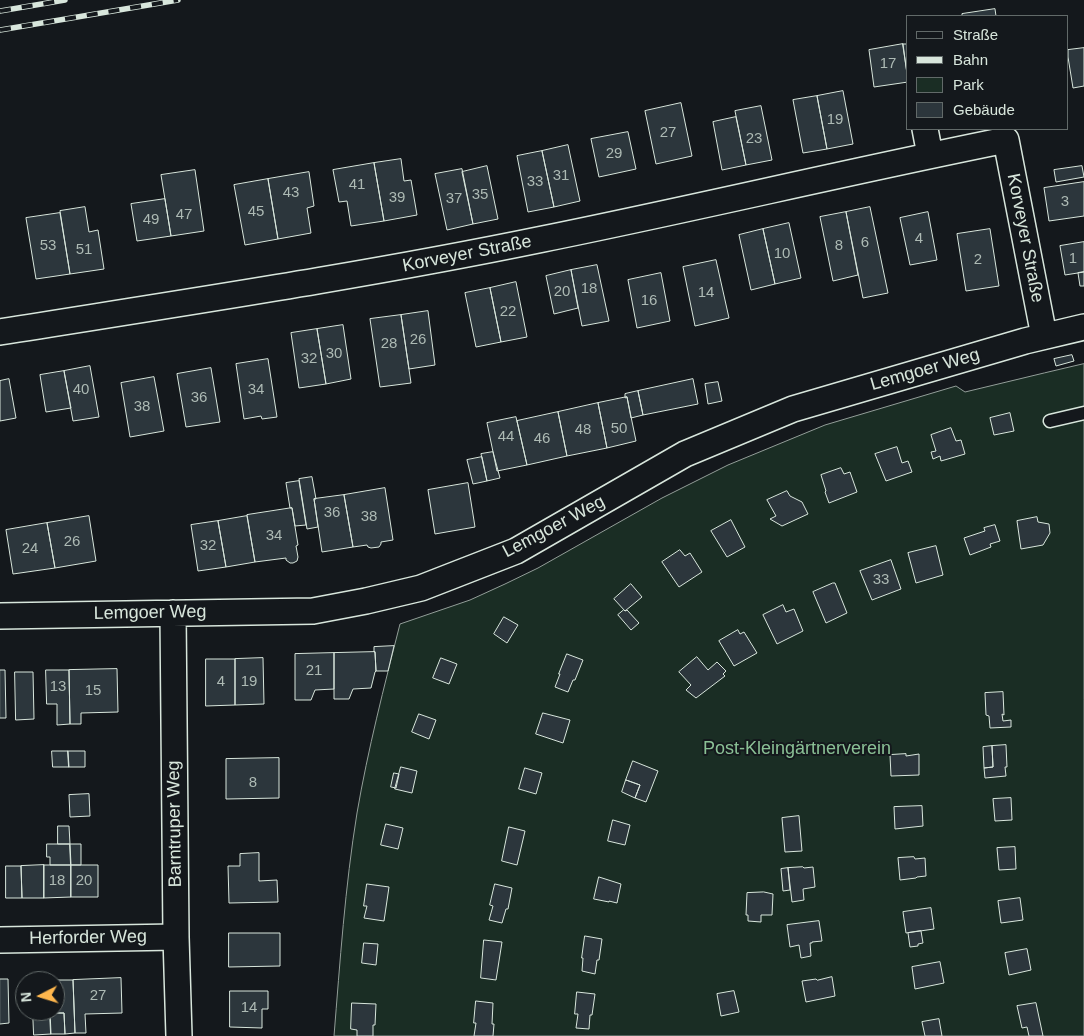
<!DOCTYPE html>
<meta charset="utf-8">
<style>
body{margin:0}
#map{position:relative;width:1084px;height:1036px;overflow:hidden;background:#14181c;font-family:Helvetica,sans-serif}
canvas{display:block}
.legend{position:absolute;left:906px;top:15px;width:162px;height:115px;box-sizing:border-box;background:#14181c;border:1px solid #626a69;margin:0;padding:6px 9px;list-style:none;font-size:15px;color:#d8e6dc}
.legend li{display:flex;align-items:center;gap:10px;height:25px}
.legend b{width:25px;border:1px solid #626a69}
.north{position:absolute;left:15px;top:971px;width:50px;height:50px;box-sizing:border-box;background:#14181c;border:1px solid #626a69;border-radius:50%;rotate:265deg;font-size:14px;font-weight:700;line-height:20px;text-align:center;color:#d8e6dc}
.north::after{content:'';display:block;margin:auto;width:18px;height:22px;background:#ffb74d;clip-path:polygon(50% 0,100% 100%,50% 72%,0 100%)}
</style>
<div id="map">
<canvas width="1084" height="1036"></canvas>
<ul class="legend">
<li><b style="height:6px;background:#14181c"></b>Straße</li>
<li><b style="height:6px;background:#d8e6dc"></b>Bahn</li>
<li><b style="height:14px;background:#1a2d24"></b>Park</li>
<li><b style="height:14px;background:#2c363c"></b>Gebäude</li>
</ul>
<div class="north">N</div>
</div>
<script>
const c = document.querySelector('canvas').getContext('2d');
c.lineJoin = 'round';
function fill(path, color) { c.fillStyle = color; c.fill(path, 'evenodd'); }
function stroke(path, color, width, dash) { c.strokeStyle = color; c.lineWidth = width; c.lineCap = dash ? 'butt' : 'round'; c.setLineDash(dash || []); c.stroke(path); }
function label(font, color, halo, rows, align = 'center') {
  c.font = font + ' Helvetica,sans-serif'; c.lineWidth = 4; c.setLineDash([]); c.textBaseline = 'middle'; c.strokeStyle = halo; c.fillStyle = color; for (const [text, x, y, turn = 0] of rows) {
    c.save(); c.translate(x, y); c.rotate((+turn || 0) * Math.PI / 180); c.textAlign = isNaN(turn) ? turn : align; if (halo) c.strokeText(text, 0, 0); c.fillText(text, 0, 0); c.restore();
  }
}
const green = new Path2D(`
 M1084,364V1036H334C340,962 345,887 357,813C368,749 384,687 400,624L470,600L505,584L538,568L662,498L728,465L825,425L956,386L965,392L1044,373Z`);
fill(green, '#1a2d24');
stroke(green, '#939e99', 1);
const building = new Path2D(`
 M995,9L996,16H962V14Z
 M903,44L908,82L874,87L869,50Z
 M903,44H908V79Z
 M1084,48V86L1073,88L1068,57V50Z
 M843,91L853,144L827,149L817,96Z
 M817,96L827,149L803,153L793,100Z
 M681,103L692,156L656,164L645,111Z
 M761,106L772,160L746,165L735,111Z
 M736,117L746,165L722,170L713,122Z
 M628,132L636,169L599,177L591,139Z
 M568,145L580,201L554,207L542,151Z
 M542,151L554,207L528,212L517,156Z
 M401,159L404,181L411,180L417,215L384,221L374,163Z
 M374,163L384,221L351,226L347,201L339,202L333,170Z
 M487,166L498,219L473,224L462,172Z
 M1082,166L1084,177L1056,182L1054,170Z
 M462,169L473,224L447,230L435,174Z
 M195,170L204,231L171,236L161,175Z
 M309,172L314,206L307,208L311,233L278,239L268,179Z
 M268,179L278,239L245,245L234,185Z
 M1084,182V216L1049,221L1044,188Z
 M165,199L171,236L137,241L131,204Z
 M85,207L89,232L98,230L104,269L70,274L60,211Z
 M870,207L888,293L863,298L846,212Z
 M846,212L858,275L833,281L820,217Z
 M928,212L937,260L910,265L900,218Z
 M60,213L70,274L36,279L26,218Z
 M789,223L801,278L775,284L763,229Z
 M763,229L775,284L751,290L739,235Z
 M990,229L999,286L966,291L957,234Z
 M1084,242V272L1065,275L1060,246Z
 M716,260L729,318L695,326L683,267Z
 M597,265L609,321L582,326L571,270Z
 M571,270L578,308L554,314L546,276Z
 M1084,272V286H1080L1078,273Z
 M661,273L670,321L637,328L628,280Z
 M516,282L527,337L501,342L490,288Z
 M490,288L501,342L476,347L465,293Z
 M428,311L435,365L409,369L401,315Z
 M401,315L411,383L380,387L370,319Z
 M343,325L351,379L326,384L317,329Z
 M317,329L326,384L299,388L291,333Z
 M1072,355L1074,361L1056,366L1054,359Z
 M268,359L277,417L262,419L261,416L244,419L236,364Z
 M90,366L99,417L73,421L64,371Z
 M211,368L220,422L186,427L177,374Z
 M64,371L71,408L46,412L40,375Z
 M154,377L164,431L130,437L121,383Z
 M9,379L16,418L0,421V381Z
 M693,379L698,404L643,415L638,391Z
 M718,382L722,401L708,404L705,384Z
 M638,391L643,415L631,418L627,397L625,398V394Z
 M627,397L636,441L607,448L598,403Z
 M598,403L607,448L567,456L558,412Z
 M558,412L567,456L527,465L517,421Z
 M1010,413L1014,431L994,435L990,418Z
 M516,417L527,465L497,471L487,423Z
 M951,428L956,441L961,440L965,454L941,461L940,456L933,459L931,452L936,451L931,435Z
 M897,447L902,463L908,461L912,472L886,481L875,454Z
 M493,452L500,478L487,481L481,454Z
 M482,457L487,481L473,484L467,460Z
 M841,468L844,474L850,472L857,492L829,503L825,492L826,491L821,475Z
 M312,477L316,499H314L318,527L307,529L299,479Z
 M299,481L306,525L295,526L292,508H290L286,483Z
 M468,483L475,527L435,534L428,490Z
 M385,488L393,540L381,542V544L379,547L371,548L368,547L367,545L353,547L344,495Z
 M787,491L790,496L802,502L808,514L782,526L770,519L776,516L767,500Z
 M344,495L353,547L322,552L314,499Z
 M292,508L298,545L296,546L298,557L297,561L293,563H290L286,560V558L255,562L247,515Z
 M89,516L96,561L55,568L47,523Z
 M247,516L255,562L226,567L218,521Z
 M1037,517L1038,522L1049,524L1050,533L1043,545L1021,549L1017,521Z
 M731,520L745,547L727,557L711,531Z
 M218,521L226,567L198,571L191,525Z
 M47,523L55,568L13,574L6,530Z
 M995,525L1000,541L990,544L991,547L970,555L964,538L985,531L984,528Z
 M936,546L943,575L916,583L908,553Z
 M680,550L685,556L690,553L702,572L679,587L662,562Z
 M891,560L901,589L872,600L860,571Z
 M833,583H835L847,613L826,623L813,592Z
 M631,584L642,597L625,611L614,599Z
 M783,605L786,612L794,609L803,631L777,644L763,615Z
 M624,610L625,611L627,610L639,623L631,630L618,615Z
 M504,617L518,625L507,643L494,634Z
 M738,630L740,634L744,632L757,653L734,666L719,641Z
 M394,646L388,671H376L375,652H374V647Z
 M375,652L376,671L375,672L371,688L353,689L349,699H334V653Z
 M334,653V689L315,690L311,700H295V654Z
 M567,654L583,660L575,680H573L568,692L555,687L560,674H559Z
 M697,657L708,670L717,662L726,671L723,674L725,676L696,698L686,690L691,685L679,672Z
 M263,658L264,704L235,705V659Z
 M441,658L457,664L449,684L433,678Z
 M206,659H235V705L206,706Z
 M117,669L118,712L81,713V724H70L69,670Z
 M0,670H5L6,718H0Z
 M46,670H69L70,724L57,725V704H47Z
 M15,672H33L34,719L16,720Z
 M1003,692L1004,715L1002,714L1003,721L1011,720V727L990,728L989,716L986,715L985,693Z
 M543,713L570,720L563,743L536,734Z
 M419,714L436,720L429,739L412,732Z
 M1006,745L1007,767H1005L1006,776L985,778L984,768L993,767L992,746Z
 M992,746L993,767L984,768L983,747Z
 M52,751H68L69,767H53Z
 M68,751H85V767H69Z
 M906,754V756L919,754V775L891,776L890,755Z
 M279,758V798L226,799V759Z
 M633,761L658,771L646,802L635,798L640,785L626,780Z
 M401,767L417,771L412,793L395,789Z
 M525,768L542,773L536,794L519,789Z
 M394,773L399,774L396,788L391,787Z
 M626,780L640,785L635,798L622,792Z
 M89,794L90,816L70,817L69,795Z
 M1011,798L1012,820L995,821L993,799Z
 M922,806L923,826L895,829L894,807Z
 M799,816L802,851L785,852L782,818Z
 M613,820L630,825L625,845L608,841Z
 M386,824L403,828L398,849L381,845Z
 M58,826H69L70,844H58Z
 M509,827L525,831L517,865L502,861Z
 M47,844H70L71,865H50V857H47Z
 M70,844H81V865H71Z
 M1015,847L1016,869L999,870L997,848Z
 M259,853V881L277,880L278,902L229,903L228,866H240V854Z
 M914,857L915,859L925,858L926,876L917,877L916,878L900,880L898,858Z
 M44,865H71V897L44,898Z
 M44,865V898H22L21,866Z
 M71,865H98V897H71Z
 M6,866H21L22,898H6Z
 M803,867L804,868L813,867L815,887L803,889L804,900L792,902L788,868Z
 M788,868L790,890L783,891L781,869Z
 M599,877L621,884L617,903L609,901V902L594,899Z
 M367,884L389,887L384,921L364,918L367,906H364Z
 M495,884L512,888L508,909H506L502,923L489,920L493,906L490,905Z
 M764,892L773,894L772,915H761V922L748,921V915H746L747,893Z
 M1020,898L1023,920L1001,923L998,901Z
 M931,908L934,929L906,933L903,912Z
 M819,921L822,941L812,942V943H810L811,956L801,958L799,945L790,947L787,925Z
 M921,931L923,943L918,944V946L910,947L908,933Z
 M229,933H280V966L229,967Z
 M585,936L602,939L599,960H597L595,974L582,971L583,958H582Z
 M484,940L502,942L496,980L481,978Z
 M364,943L378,944L376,965L362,963Z
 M1027,949L1031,970L1009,975L1005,953Z
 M940,962L944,983L915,989L912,967Z
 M832,977L835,996L806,1002L802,981L816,979L817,980Z
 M121,978L122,1013L85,1014L86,1033H75L73,980Z
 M0,979H8L9,1023L0,1024Z
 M50,980H73L75,1033L65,1034L64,1013H50V1011H55V981H50Z
 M230,991H268V1009H262V1028L230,1027Z
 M734,991L739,1012L721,1016L717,994Z
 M577,992L595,994L592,1015H590L589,1029L576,1028L578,1014H575Z
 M476,1001L493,1003L492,1024H494L493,1036H474L476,1023H474Z
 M352,1003L376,1004L375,1025H373V1036H357V1030L351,1029Z
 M1036,1003L1043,1036H1029L1027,1027L1022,1028L1017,1006Z
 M33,1011H50L51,1034L34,1035Z
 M50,1013H64L65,1034H51Z
 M939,1019L942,1036H925L922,1022Z`);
fill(building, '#2c363c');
stroke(building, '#d8e6dc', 1);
const lane = new Path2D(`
 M1050,421L1084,413`);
const street = new Path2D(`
 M925,129L930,155
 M0,332C181,303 363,276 543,239C697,208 851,171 1006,140L1044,336
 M173,613L176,937L179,1036
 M0,616L313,611L366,601L421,588L516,551L685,454L793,409L1025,341L1084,327
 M0,940L176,937`);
stroke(lane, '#d8e6dc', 15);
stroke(street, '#d8e6dc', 28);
stroke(lane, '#14181c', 12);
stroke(street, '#14181c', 25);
const rail = new Path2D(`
 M0,11L65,0
 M0,30L178,0`);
stroke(rail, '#d8e6dc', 5.5);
stroke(rail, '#14181c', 4, [11]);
label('15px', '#adbab4', null, [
 ["17",888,64],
 ["19",835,120],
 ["27",668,133],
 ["23",754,139],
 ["29",614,154],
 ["31",561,176],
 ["33",535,182],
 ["41",357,185],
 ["43",291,193],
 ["35",480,195],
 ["39",397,198],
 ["37",454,199],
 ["3",1065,202],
 ["45",256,212],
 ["47",184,215],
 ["49",151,220],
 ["4",919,239],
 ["6",865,243],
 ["53",48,246],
 ["8",839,246],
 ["51",84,250],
 ["10",782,254],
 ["1",1073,259],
 ["2",978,260],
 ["18",589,289],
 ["20",562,292],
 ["14",706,293],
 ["16",649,301],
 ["22",508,312],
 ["26",418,340],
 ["28",389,344],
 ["30",334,354],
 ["32",309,359],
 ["40",81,390],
 ["34",256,390],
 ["36",199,398],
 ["38",142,407],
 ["50",619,429],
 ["48",583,430],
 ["44",506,437],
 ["46",542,439],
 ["36",332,513],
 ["38",369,517],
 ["34",274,536],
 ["26",72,542],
 ["32",208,546],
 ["24",30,549],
 ["33",881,580],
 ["21",314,671],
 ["4",221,682],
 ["19",249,682],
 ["13",58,687],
 ["15",93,691],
 ["8",253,783],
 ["18",57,881],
 ["20",84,881],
 ["27",98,996],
 ["14",249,1008]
]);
label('18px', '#d8e6dc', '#14181c', [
 ["Korveyer Straße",1025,238,79],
 ["Korveyer Straße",467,254,-11],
 ["Lemgoer Weg",925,370,-16],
 ["Lemgoer Weg",554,527,-28],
 ["Lemgoer Weg",150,613,-1],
 ["Barntruper Weg",175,824,-91],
 ["Herforder Weg",88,938,-1]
]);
label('18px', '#8ac095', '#14181c', [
 ["Post-Kleingärtnerverein",797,749]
]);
</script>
